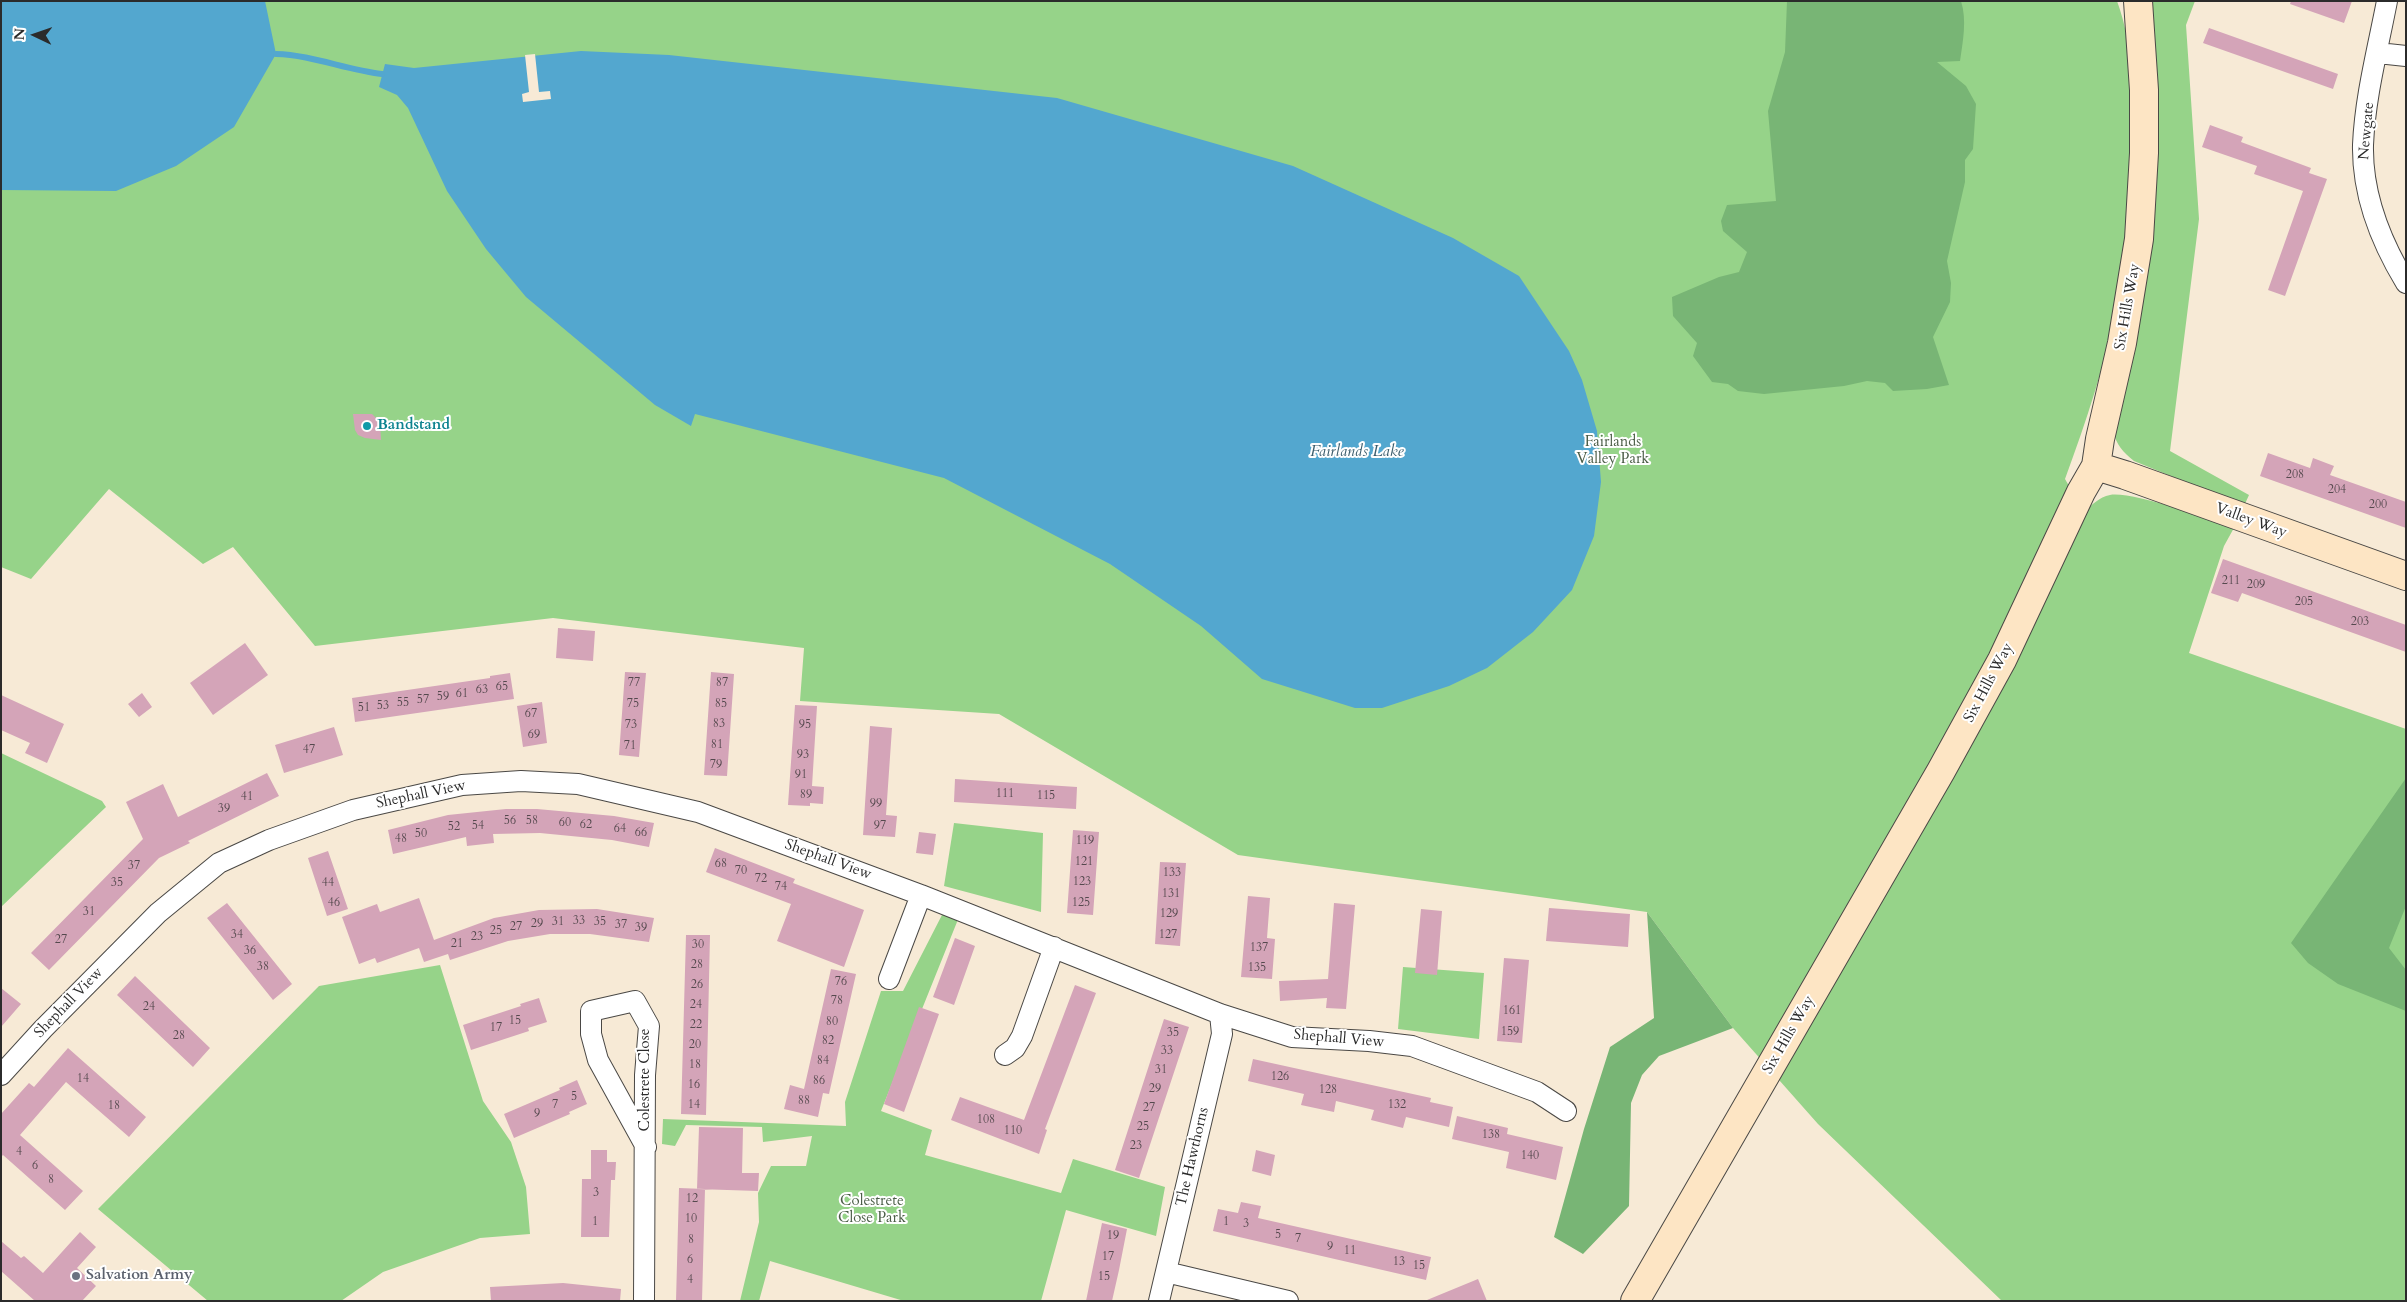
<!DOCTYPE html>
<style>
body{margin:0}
#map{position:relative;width:2407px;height:1302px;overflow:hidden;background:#f7ead6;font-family:Cardo,serif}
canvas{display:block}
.frame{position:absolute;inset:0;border:2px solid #2b2b2b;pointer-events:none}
.north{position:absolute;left:10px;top:10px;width:50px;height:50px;-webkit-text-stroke:4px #fff;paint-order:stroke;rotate:273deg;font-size:14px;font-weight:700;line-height:20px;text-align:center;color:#2b2b2b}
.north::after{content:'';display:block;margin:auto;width:18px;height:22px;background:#2b2b2b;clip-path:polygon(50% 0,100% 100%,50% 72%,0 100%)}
</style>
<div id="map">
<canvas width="2407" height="1302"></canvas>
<div class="frame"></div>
<div class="north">N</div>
</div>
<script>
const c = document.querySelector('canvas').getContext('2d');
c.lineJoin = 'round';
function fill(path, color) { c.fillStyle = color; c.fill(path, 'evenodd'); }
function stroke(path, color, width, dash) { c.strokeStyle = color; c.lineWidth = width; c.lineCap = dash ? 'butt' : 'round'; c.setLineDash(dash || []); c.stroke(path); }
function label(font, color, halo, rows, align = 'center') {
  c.font = font + ' Cardo,serif'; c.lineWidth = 4; c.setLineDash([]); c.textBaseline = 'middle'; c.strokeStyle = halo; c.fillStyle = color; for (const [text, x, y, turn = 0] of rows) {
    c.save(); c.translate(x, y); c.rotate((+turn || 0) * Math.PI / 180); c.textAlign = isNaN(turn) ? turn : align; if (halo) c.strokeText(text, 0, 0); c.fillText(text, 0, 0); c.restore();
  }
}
fill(new Path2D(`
 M1,1H2117C2135,50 2133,100 2131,151C2129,202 2126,254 2117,305C2105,365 2086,422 2065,479L2084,512C2092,505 2099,497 2110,495C2131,491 2210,519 2235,526L2224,546L2189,653L2406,729V1301H2002L1818,1124L1733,1028L1647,912L1238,855L999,714L800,701L804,648L553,618L315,646L233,547L203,564L109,489L31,579L1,567Z
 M2148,1H2195L2186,25L2199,219L2170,451L2249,495L2244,506L2134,461C2123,452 2116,445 2113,430Z
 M1,753L102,801L106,807L1,907Z
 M954,823L1043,833L1041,912L944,886Z
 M943,913L959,917L881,1111L932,1130L925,1155L1061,1193L1073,1159L1165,1187L1156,1236L1066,1210L1041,1301H904L770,1261L759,1301H740L759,1222L758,1193L771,1166H806L812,1136L763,1142L762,1127L686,1125L675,1146L662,1144L663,1119L846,1126L845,1102L881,991H903Z
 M440,965L483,1101L511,1142L526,1187L530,1234L480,1238L383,1272L341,1301H208L98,1209L319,986Z
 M1403,967L1484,973L1479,1039L1398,1029Z`), '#96d389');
fill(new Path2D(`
 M1787,1H1961C1967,20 1963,41 1960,61L1937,62L1966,86L1976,104L1973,149L1965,160V182L1947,261L1951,283L1950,302L1933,337L1949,385L1927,389L1893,391L1885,383L1867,381L1844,386L1764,394L1738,391L1728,384L1712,382L1693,356L1697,343L1673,316L1672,297L1719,277L1739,272L1747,252L1723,231L1721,221L1727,205L1776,201L1768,111L1785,52Z
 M2406,778V906L2389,948L2406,970V1011L2338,984L2308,963L2291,943Z
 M1647,912L1733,1028L1659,1056L1642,1075L1631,1103L1629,1206L1583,1254L1554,1237L1584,1129L1610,1047L1654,1018Z`), '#78b575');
fill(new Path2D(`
 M1,1H265L276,54L234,127L176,166L116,191L1,190Z
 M581,51L669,55L1057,98L1293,166L1453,238L1519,276L1569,351L1582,380L1597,431L1601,482L1594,536L1572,590L1533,632L1487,668L1449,686L1382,708H1355L1262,679L1201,626L1110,564L944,478L695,414L691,426L655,405L526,297L486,249L447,191L408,108L397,95L379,87L385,64L414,68Z`), '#53a7cf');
fill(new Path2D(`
 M535,54L539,92L550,91L551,99L523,102L522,94L529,92L525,55Z`), '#f7ead6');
stroke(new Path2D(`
 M276,54C312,55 346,70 382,74`), '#53a7cf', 6);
fill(new Path2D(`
 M2291,1H2352L2344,23L2290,4Z
 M2209,28L2338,74L2333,89L2203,43Z
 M2210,125L2243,137L2241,142L2311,168L2309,173L2327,179L2285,296L2268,290L2303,191L2254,174L2257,166L2202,147Z
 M353,414H372L380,422L381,440L365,438L358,435L355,430Z
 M2268,453L2310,468L2313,458L2334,466L2330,475L2406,502V528L2260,476Z
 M2223,559L2406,625V652L2242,593L2238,602L2211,593Z
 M558,628L595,631L593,661L556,658Z
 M245,643L268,675L213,715L190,683Z
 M625,672L646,673L639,757L619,755Z
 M711,672L734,674L727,776L704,775Z
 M510,673L514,699L355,722L352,698L490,678V676Z
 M142,693L152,707L139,717L128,704Z
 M1,695L64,724L47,763L25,753L30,743L1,730Z
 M542,702L547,743L523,747L517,706Z
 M795,705L817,706L812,786L824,787L823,804L810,803V806L788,805Z
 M870,726L892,728L886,815L897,816L895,837L863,835Z
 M334,727L343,755L284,773L275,745Z
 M267,773L279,796L188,841L190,843L159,858L49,970L31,953L143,839L126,802L163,784L178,817Z
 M955,779L1077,787L1076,809L954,802Z
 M506,809H537L614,816L654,823L649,847L612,840L540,833L493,834L494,843L467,846L466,837L393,854L388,830L448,815Z
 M1073,830L1099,832L1093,915L1067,913Z
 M919,832L936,834L933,855L916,853Z
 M715,848L795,879L793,883L864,910L844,967L777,941L791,904L706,872Z
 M328,851L348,909L327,916L308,858Z
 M1160,862L1186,863L1180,946L1155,944Z
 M1248,896L1270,898L1267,938L1275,939L1272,979L1241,977Z
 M419,898L434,940L494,918L539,910L597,909L654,918L649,942L590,934H550L508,941L450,960L448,954L424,962L419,948L377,963L375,958L359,964L342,917L377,904L380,912Z
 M227,903L292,984L273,1000L207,918Z
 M1334,903L1355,905L1346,1009L1326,1008L1327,998L1280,1001L1279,981L1328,979Z
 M1549,908L1630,914L1628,947L1546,941Z
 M1421,909L1442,911L1437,975L1415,973Z
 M686,935H710L706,1115L681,1114Z
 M955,938L975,946L954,1005L933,997Z
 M1504,958L1529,960L1522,1043L1497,1041Z
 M831,969L856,974L829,1094L823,1093L818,1117L784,1109L790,1085L804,1089Z
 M135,976L210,1048L193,1067L117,995Z
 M1075,985L1096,993L1045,1129L1047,1130L1039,1154L951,1120L960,1097L1024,1120Z
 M1,988L21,1004L1,1027Z
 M539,998L547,1022L528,1028L529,1031L471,1050L463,1025L521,1006L520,1004Z
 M919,1007L939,1014L904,1112L884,1104Z
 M1164,1019L1189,1027L1139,1178L1115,1170Z
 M68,1048L146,1117L129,1137L66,1082L20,1135L83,1191L65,1210L3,1155L1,1157V1114L29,1083L34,1087Z
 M1253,1059L1431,1098L1430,1102L1453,1107L1449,1127L1406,1117L1403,1128L1371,1120L1374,1110L1336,1101L1334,1112L1301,1105L1304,1094L1248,1081Z
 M577,1080L587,1104L569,1112L570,1114L514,1138L504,1114L560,1090L559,1088Z
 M1457,1116L1508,1128L1507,1134L1563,1147L1556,1180L1506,1168L1509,1152L1452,1139Z
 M699,1127L743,1128L742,1173H759L758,1191L697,1189Z
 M591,1150H607V1162H616L615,1180H611L609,1237H581L582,1179H591Z
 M1256,1150L1275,1155L1271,1176L1252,1171Z
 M679,1188L705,1189L702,1301H676Z
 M1241,1202L1261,1206L1258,1218L1431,1257L1426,1280L1213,1231L1218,1209L1238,1213Z
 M1102,1223L1127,1229L1119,1270L1112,1301H1086Z
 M80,1232L96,1247L77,1268L96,1286L82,1301H35L1,1271V1241L21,1258L24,1256L43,1273Z
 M1478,1279L1487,1301H1427V1300Z
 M563,1283L621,1289L620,1301H491L490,1287Z`), '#d4a4b8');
const street = new Path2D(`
 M2387,1C2378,48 2365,97 2363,145C2362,194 2381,242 2406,283
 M2378,53L2406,56
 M889,979L921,895
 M1005,1055L1015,1048L1022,1036L1054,947
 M1,1075L43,1029L158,913L219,863L269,840L353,810L462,785L521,781L578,784L698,812L921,895L1220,1014L1292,1037L1369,1041L1412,1046L1537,1092L1566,1111
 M1166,1272L1288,1301
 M644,1301L645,1075L649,1026L635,1001L591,1011V1034L598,1060L646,1147
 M1159,1301L1222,1034L1220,1014`);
const secondary = new Path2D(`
 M2096,466L2125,475L2406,576
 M1635,1301L1941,771L2002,660L2081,492L2096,466L2100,439L2122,343L2139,239L2144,153V90L2138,1`);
stroke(street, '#4a4845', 22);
stroke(secondary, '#4a4845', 30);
stroke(street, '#fff', 20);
stroke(secondary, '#fde5c4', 28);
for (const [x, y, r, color] of [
 [367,426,5,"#0f9aa8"],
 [76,1276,5,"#6b7280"]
]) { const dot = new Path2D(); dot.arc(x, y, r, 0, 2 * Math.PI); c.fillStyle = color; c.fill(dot); stroke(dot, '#fff', 2); }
label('12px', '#55494e', null, [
 ["208",2295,475],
 ["204",2337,490],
 ["200",2378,505],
 ["211",2231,581],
 ["209",2256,585],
 ["205",2304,602],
 ["203",2360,622],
 ["77",634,683],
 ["87",722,683],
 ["65",502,687],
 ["63",482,690],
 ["61",462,694],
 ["59",443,697],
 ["57",423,700],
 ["55",403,703],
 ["75",633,704],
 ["85",721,704],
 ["53",383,706],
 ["51",364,708],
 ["67",531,714],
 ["83",719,724],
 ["73",631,725],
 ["95",805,725],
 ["69",534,735],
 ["81",717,745],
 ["71",630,746],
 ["47",309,750],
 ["93",803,755],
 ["79",716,765],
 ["91",801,775],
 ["111",1005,794],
 ["89",806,795],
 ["115",1046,796],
 ["41",247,797],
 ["99",876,804],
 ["39",224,809],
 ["56",510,821],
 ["58",532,821],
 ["60",565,823],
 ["62",586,825],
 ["54",478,826],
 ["97",880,826],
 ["52",454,827],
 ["64",620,829],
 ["66",641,833],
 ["50",421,834],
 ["48",401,839],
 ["119",1085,841],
 ["121",1084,862],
 ["68",721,864],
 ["37",134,866],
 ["70",741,871],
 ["133",1172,873],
 ["72",761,879],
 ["123",1082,882],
 ["35",117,883],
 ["44",328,883],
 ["74",781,887],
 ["131",1171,894],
 ["46",334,903],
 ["125",1081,903],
 ["31",89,912],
 ["129",1169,914],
 ["33",579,921],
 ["31",558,922],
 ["35",600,922],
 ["29",537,924],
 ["37",621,925],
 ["27",516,927],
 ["39",641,928],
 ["25",496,931],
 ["34",237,935],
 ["127",1168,935],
 ["23",477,937],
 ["27",61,940],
 ["21",457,944],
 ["30",698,945],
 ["137",1259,948],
 ["36",250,951],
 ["28",697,965],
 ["38",263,967],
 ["135",1257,968],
 ["76",841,982],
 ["26",697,985],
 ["78",837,1001],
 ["24",696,1005],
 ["24",149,1007],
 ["161",1512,1011],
 ["15",515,1021],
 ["80",832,1022],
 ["22",696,1025],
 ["17",496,1028],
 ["159",1510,1032],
 ["35",1173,1033],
 ["28",179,1036],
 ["82",828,1041],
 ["20",695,1045],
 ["33",1167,1051],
 ["84",823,1061],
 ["18",695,1065],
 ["31",1161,1070],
 ["126",1280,1077],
 ["14",83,1079],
 ["86",819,1081],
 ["16",694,1085],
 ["29",1155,1089],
 ["128",1328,1090],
 ["5",574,1097],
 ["88",804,1101],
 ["7",555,1105],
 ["14",694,1105],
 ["132",1397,1105],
 ["18",114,1106],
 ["27",1149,1108],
 ["9",537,1114],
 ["108",986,1120],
 ["25",1143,1127],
 ["110",1013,1131],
 ["138",1491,1135],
 ["23",1136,1146],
 ["4",19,1152],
 ["140",1530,1156],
 ["6",35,1166],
 ["8",51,1180],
 ["3",596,1193],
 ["12",692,1199],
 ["10",691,1219],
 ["1",595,1222],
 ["1",1226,1222],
 ["3",1246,1224],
 ["5",1278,1235],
 ["19",1113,1236],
 ["7",1298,1239],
 ["8",691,1240],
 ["9",1330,1247],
 ["11",1350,1251],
 ["17",1108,1257],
 ["6",690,1260],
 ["13",1399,1262],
 ["15",1419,1266],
 ["15",1104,1277],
 ["4",690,1280]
]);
label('15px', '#2b2b2b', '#fff', [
 ["Newgate",2367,131,-85],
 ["Six Hills Way",2128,307,-80],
 ["Valley Way",2251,521,20],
 ["Six Hills Way",1989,683,-62],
 ["Shephall View",421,795,-12],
 ["Shephall View",828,860,20],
 ["Shephall View",69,1003,-46],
 ["Six Hills Way",1789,1035,-60],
 ["Shephall View",1339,1039,5],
 ["Colestrete Close",646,1080,-90],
 ["The Hawthorns",1193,1157,-77]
]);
label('bold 15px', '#0d838f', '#fff', [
 ["Bandstand",377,426]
], 'left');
label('15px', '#4b5d47', '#fff', [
 ["Fairlands",1613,443],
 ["Valley Park",1613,460],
 ["Colestrete",872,1202],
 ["Close Park",872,1219]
]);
label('bold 15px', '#5b616d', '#fff', [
 ["Salvation Army",86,1276]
], 'left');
label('italic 16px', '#3b5d6d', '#fff', [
 ["Fairlands Lake",1357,452]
]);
</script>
